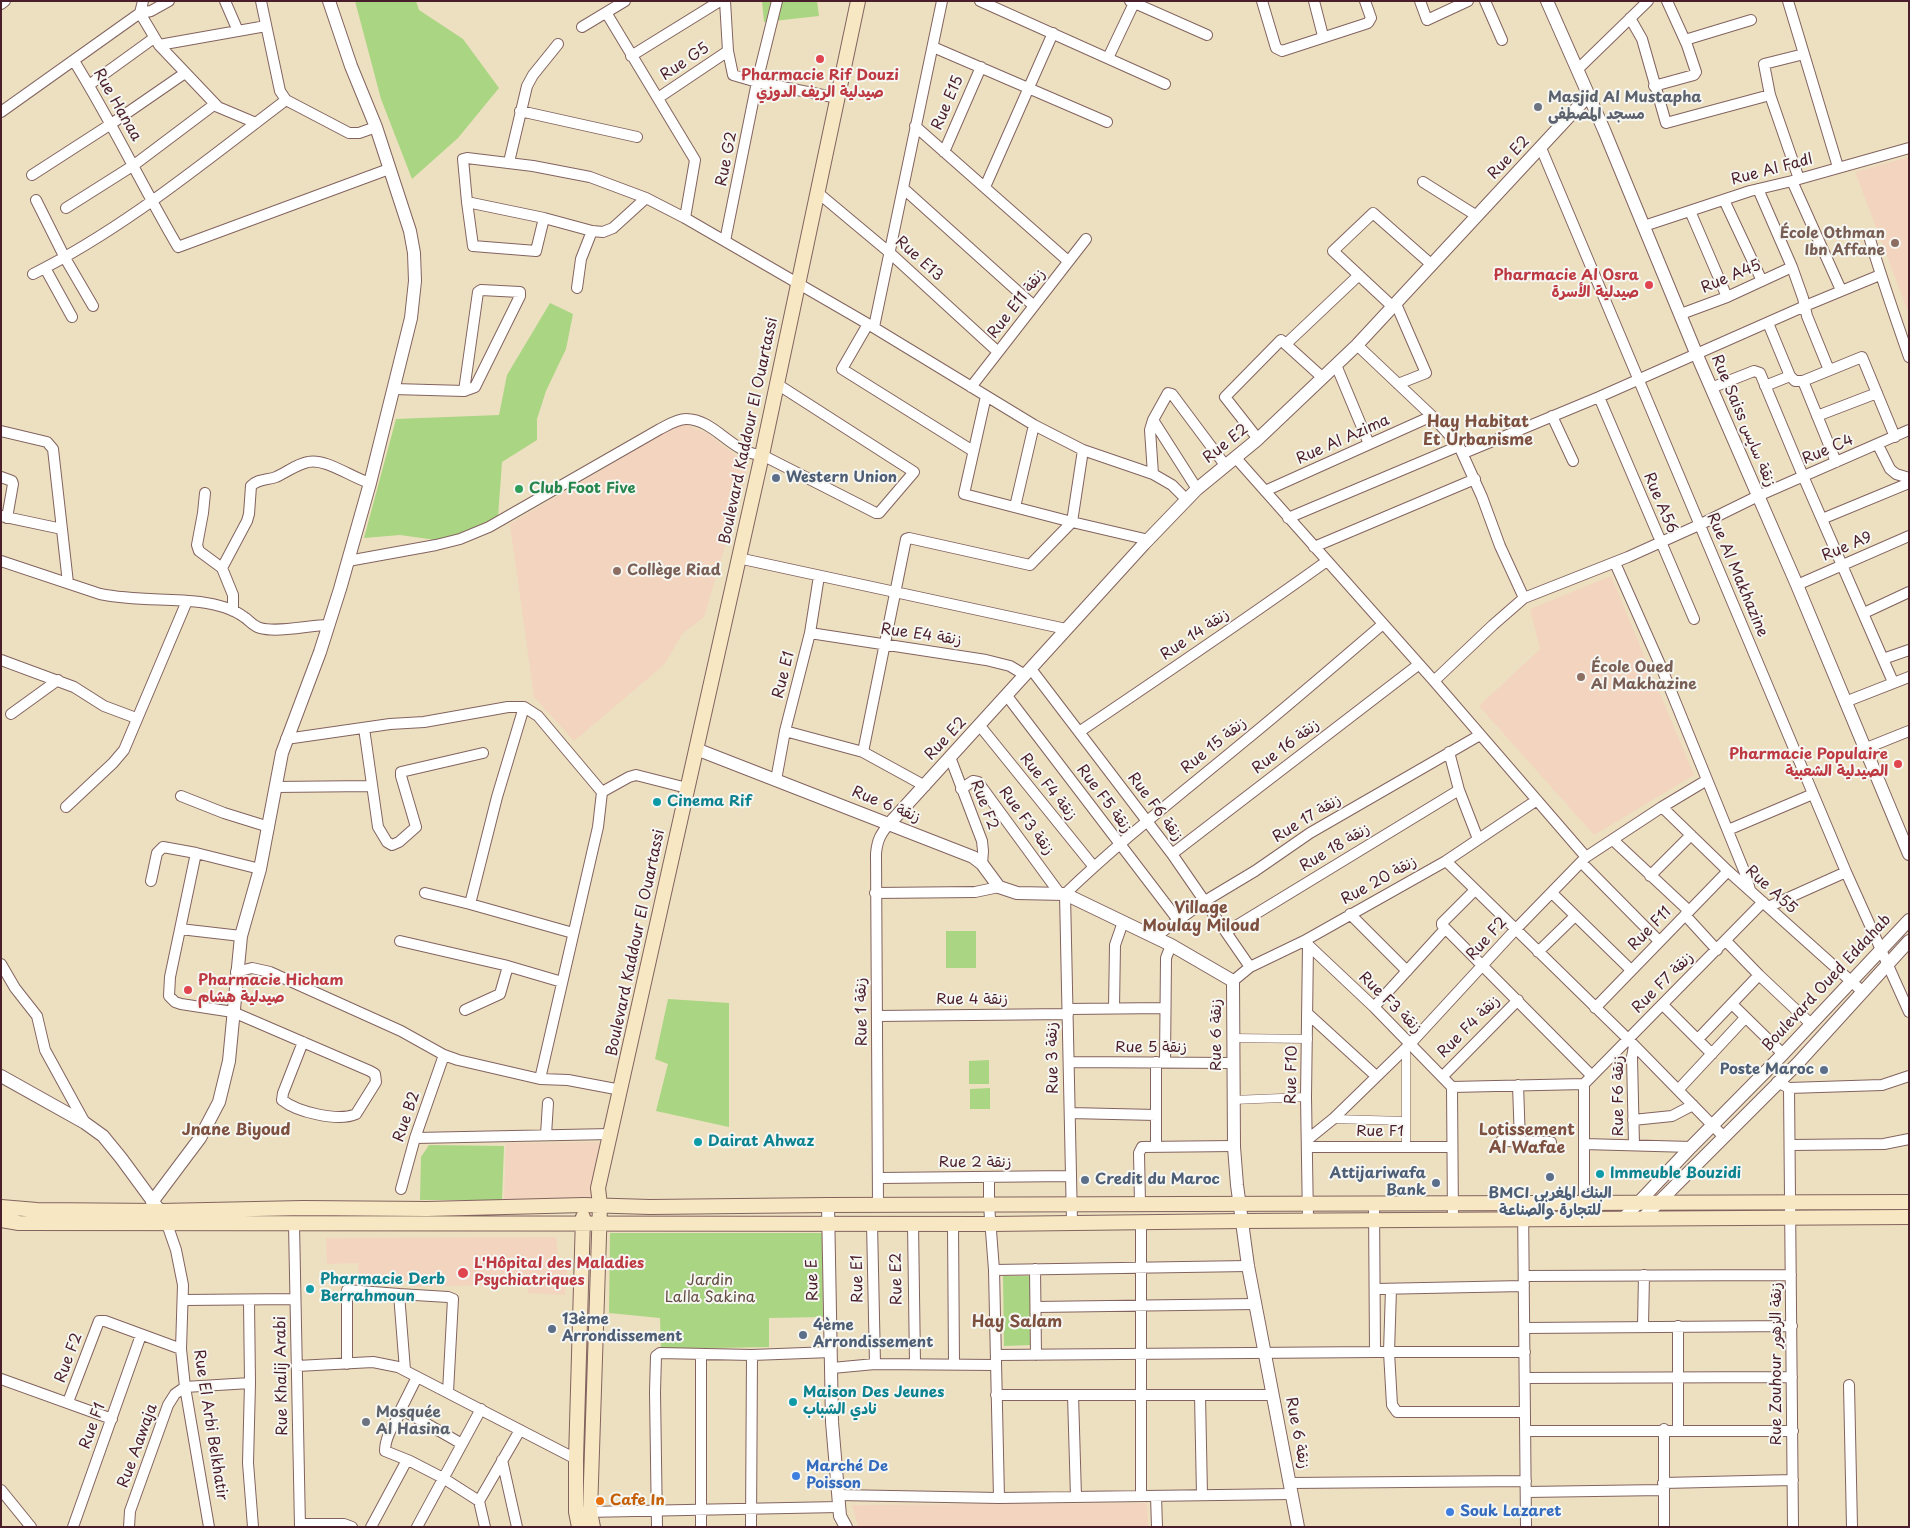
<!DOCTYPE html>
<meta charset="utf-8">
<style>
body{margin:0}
#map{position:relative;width:1910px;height:1528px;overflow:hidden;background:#ece0c0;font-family:"Playpen Sans",sans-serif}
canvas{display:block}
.frame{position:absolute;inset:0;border:2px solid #4a1f2b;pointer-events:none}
</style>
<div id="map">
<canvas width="1910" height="1528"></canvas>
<div class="frame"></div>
</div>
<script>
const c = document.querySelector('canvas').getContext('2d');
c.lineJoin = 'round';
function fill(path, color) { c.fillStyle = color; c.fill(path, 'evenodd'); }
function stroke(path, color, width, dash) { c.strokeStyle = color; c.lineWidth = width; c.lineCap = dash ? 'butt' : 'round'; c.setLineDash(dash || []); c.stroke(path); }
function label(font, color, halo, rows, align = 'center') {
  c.font = font + ' "Playpen Sans","Playpen Sans Arabic",sans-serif'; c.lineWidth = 4; c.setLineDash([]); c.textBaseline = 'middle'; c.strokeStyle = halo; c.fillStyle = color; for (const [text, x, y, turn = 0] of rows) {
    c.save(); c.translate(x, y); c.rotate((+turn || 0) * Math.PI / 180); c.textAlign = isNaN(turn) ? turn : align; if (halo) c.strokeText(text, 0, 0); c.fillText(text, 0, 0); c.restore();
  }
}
fill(new Path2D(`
 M1909,157V314L1855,172Z
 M681,423L707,433L749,466L704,617L682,634L664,665L574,741L534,697L510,524Z
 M1611,576L1694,775L1594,835L1479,706L1540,649L1530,609Z
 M602,1142L593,1199H504L506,1143Z
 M556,1237L558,1259L568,1260L565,1295L528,1293V1284L412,1287L411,1281H359L358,1263L327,1264L326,1238Z
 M1147,1503L1148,1527H858L852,1505Z`), '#f3d4be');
fill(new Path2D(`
 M355,1H416L419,10L463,39L499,88L458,138L412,179L381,99Z
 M762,1H817L819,16L764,22Z
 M550,303L573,314L566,349L546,391L537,419V440L502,462L498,517L480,530L443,541L400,535L364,538L396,419L499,415L507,375Z
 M946,931H976V968H946Z
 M668,999L729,1003V1127L656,1111L668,1064L655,1059Z
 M989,1060V1084H969V1061Z
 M990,1088V1109H970V1089Z
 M429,1145L504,1146L502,1200H420L421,1157Z
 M610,1233H822L823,1317L769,1318V1347L661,1349L660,1318L609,1313Z
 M1003,1276H1032L1033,1345L1004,1346Z`), '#aad582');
const pedestrian = new Path2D(`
 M1233,1038L1308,1039
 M1233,1100L1306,1097
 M1333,1119L1405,1121
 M1406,1147V1048`);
const minor = new Path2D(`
 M169,1L151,11L140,13L159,45L218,107L256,123
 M225,1L238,31
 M261,1L280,91L286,100L349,133H359L376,127
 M725,1L728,51L733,75L757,82L838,98
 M980,1L1165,84
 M1130,1L1207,35
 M1262,1L1276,48L1282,51L1368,23L1371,18L1365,1
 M1314,1L1323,36
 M1420,1L1427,20L1468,1
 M1485,1L1502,40
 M1788,1L1838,167
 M1,4L5,1
 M607,14L695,160L685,218
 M1630,18L1642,39L1666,123L1770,95
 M582,27L625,1
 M1685,40L1751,20
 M159,45L266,26
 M933,47L1107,122
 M631,56L720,1
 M1108,58L1135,1
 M74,61C112,122 142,186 178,247L389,169
 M1577,70L1648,1
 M89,85L154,38
 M1654,86L1694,75L1696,72L1687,45L1667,1
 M658,98L728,51
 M520,111L637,137
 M1,112L140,13L143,1
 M915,126L1068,261
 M1541,148L1846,872L1909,1012
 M944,152L981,67
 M509,162L527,86L533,75L558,44
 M32,175L111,124L185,73
 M1799,179L1770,95L1764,64L1804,54
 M1792,181L1841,290
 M1423,182L1477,216
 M985,187L1053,33
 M904,189L1034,306
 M1758,189L1792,267L1803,298L1807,316L1829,370
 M817,192L890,253L998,352
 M36,200L65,258L93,306
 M1724,200L1762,281
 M467,202L544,218L592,231L603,232L613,228L646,198
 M66,208L134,165L215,104
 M1690,211L1727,297
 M544,218L536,251L473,246L467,202L463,159L467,158L533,166L590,177L646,198L685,218L868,324L1034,425L1083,450L1153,474
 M1644,226L1750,191L1792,181L1909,148
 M1869,236C1881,277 1895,317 1909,357
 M725,241L757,82L777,1
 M45,268L72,317
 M33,274C125,228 204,162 286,100
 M577,288L581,259L592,231
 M1396,304L1426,373L1398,384
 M1393,307L1333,251L1373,213L1432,265
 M1681,314L1727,297L1792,267
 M1768,323L1790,376L1795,381H1803L1862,357L1895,437
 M868,324L842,369L973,451
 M874,327L942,1
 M1286,344L1359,275
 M1357,345L1432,416L1459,446L1482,497L1500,546L1524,598
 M1336,365L1369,444
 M1803,381L1836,462
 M1765,386L1790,376
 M971,387L1086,239
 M1711,388L1754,371L1760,373L1803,476L1893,682
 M394,389L464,391L475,387L520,296V292L481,290L478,292L464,391
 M986,396L964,494L1072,522L1149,540
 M1599,397L1694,619
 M1552,416L1573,461
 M1817,416L1877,393
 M1153,420L1197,489
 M1,431L47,442L53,449L68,583
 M1258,439L1225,397L1281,340L1323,378
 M1878,445L1890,469L1896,474L1909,478
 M1464,453L1599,397L1805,306L1880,275
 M1235,457L1434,681L1586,857
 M1,477L12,481L13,484L7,518
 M1265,491L1432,416
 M205,493L203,513L197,545L199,551L222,568L233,595V611
 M1187,500L1172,485L1153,474L1150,430L1153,420L1168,393L1172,394L1225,465
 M1015,507L1034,425
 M1,516L62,529
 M1288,518L1459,446
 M1822,519L1909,483
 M1314,547L1475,479
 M738,558L1066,629
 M1,561L100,594C134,601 167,598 200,602C215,604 232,608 244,617C249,620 253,626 260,628C278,633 309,625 329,625
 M348,561L436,545L460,539L489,527L660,429C668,425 677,419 686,419C715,419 732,454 762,455L876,513H879L914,472L777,384
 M1615,563L1662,669L1745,873L1750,890
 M222,568L247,521L249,514L251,486C257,479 268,480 276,477C287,472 297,464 308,462C326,458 352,478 370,483
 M1797,585L1909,536
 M1864,613L1909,592
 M810,633L986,660L1010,666L1025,675
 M1883,659L1909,650
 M1,660L74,687L104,706L136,718
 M1031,669L1172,854L1250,967
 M1434,681L1493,625L1524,598L1628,557L1699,525L1758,496L1909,430
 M1007,696L1178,920
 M1845,702L1909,677
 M11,714L58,680
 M980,726L1094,867
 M364,728L378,827L387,842L392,845L399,842L416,827L401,776V772L483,753
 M785,731L863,752L925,786
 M1079,732C1162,676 1245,620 1327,561
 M286,739L390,724L424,722L508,707H524L538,716L602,792L598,827L540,1079
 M1864,749L1909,731
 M863,752L906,539L909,538L1030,565L1072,522L1083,450
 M1449,752L1459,790L1478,839
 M950,757L982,841L983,851L982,864
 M776,780L785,731L810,633L819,576
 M275,787L371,786
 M961,789L973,781L978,782L1060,894
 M602,792L629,777L636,775L687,788
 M181,796L224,813L269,827
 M66,807L113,763L124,750L187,601
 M1662,807L1728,871L1863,992
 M1728,830L1813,794
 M1613,840L1688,910
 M196,853L170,977L169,996L175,1002L181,1004L233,1012L370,1071L375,1074L376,1082L356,1114C338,1122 297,1112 282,1100L283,1093L303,1042
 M1172,854L1418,665
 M1446,861L1629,1040L1723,1136
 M1581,862L1659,941
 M1650,876L1691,835
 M151,881L157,853L163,847L196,853L260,869
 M1475,890L1442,923V925L1592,1076
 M425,893L470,904L573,933
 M875,893L975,892L999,887
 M1552,893L1631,970
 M470,904L497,797L524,707
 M1768,907L1846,872
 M1350,914L1407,971
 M1685,915L1717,950
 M180,929L241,936
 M1226,932L1459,790
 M1155,937L1205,901L1255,871L1310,833L1480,735
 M400,941L504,965L562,982
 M1726,941L1759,975L1811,1024
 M1305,942L1374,1007L1452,1087
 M1308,945L1306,1097L1308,1220
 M1538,952L1575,916
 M1,964L15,988L37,1016L45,1050L85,1123
 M236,972L252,968L270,972L401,1031L444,1055L458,1060L540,1079L568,1080L621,1090
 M1233,981L1250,967L1304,941L1446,861L1537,800
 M1732,1004L1783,1054
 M1663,1005L1712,1054
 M1374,1007L1445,929
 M1114,1008L1115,945L1123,922
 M1595,1008L1728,871
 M1068,1009L1165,1008
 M465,1010L500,994L508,966
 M1307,1013L1376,1076
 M877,1016L1068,1014
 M1698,1039L1759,975
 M1069,1062L1233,1063
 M1165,1062L1166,958L1171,945
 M1443,1076L1518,1000
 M1777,1082L1789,1088L1793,1527
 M1584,1084L1763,902
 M1518,1085L1520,1142
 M1452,1087L1453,1220
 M1452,1087L1584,1084
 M1789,1088L1882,1085L1909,1076
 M1678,1090L1745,1018
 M1070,1113L1156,1115
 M1633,1120L1672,1116L1693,1105
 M546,1135L548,1103
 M415,1138L611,1134
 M1307,1140L1333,1119L1410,1044L1515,930L1586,857L1662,807L1707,780
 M1501,1141L1551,1142
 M1584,1144L1691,1147
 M1634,1145L1632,1057L1634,1046
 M1791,1145L1884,1144L1909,1139
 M1156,1147V1062
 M1308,1147H1452
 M879,1178L1071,1176
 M989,1178V1205L994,1270L999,1498
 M401,1189L415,1138L444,1055
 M1584,1202V1084
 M1523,1203L1526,1527
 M1140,1204L1139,1153L1142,1147L1234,1146
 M1374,1204L1375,1352
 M878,1205L876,854C877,840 881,833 890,823
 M1072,1222L1065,894C1121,840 1182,793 1241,744C1289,705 1336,664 1383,624
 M872,1223L875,1364
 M913,1223L915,1364
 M167,1224L176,1250L183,1285L181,1349L185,1387L209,1527
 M294,1224L300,1527
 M953,1224L954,1364
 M1035,1269L1036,1355
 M994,1270L1248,1266
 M1524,1276L1791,1275
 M1375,1289L1524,1286
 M1391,1289L1389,1352L1392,1405L1397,1412H1525
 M399,1294L448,1297L453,1299L448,1392
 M184,1300L295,1299
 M249,1301L250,1383L248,1463L253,1527
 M1036,1307L1256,1304
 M1643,1326L1644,1275
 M1678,1326V1430
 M1525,1328L1792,1326
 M701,1355V1527
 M996,1355L1375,1352H1525
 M347,1364V1290L399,1294L405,1370
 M297,1366L373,1362L398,1367L576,1459
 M832,1368L875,1364L996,1365
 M417,1377L401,1409L462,1444
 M1525,1378L1792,1377
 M1,1379L112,1419
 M1849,1385L1852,1527
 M996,1395H1273
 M1073,1395L1076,1497
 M1200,1395L1202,1495
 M68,1402L99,1321H105L181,1349
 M402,1410C395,1423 385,1436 385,1451L410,1461L443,1478L479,1501
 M1525,1431H1793
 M502,1460L517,1527
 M1290,1483L1526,1481
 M1663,1483L1793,1480
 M1,1490L31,1527
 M1526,1492L1663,1490
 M838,1495L999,1498L1292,1494
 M1141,1496V1221
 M1156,1496L1157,1527
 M585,1512L839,1507
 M300,1524H344L352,1527
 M73,1527L141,1335
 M129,1527L130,1511L168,1405L175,1394L185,1387L250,1383
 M371,1527L407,1460
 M417,1527L481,1409
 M485,1527L479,1501L520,1430
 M657,1527L655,1392L656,1356L660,1353L752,1355L831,1352
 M751,1527L752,1355
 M1664,1527V1429`);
const tertiary = new Path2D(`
 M1547,1L1604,130L1696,353L1797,585L1909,854
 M696,749L973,857L982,864L999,887L1017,893L1065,894L1171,945L1233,981L1234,1147L1237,1185L1248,1266L1298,1527
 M890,823L1144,544L1197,489L1258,439L1357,345L1589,95
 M1,1076L85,1123L103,1136L121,1158L157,1207
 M152,1202L200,1138L219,1102L229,1061L241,936L260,869L282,753L320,652L340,589L370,483L411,318L415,281L414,253L410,231L376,127L351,66L329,1
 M828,1205L832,1422L840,1516L846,1527
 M1623,1219L1691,1147L1783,1054L1909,920
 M1642,1219L1798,1063L1909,941`);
const secondary = new Path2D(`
 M1,1207L37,1210L160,1211L303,1208L427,1209L584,1205L650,1207L828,1205L1909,1202
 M1,1220L19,1223L991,1224L1243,1221L1909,1217
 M579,1527L576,1512V1459L583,1217
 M593,1527L590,1512L600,1205L598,1188L762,455L858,1`);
stroke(pedestrian, '#83635f', 9);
stroke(minor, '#83635f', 12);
stroke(tertiary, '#83635f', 14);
stroke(secondary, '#83635f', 16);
stroke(pedestrian, '#fff', 8);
stroke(minor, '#fff', 10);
stroke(tertiary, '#fff', 12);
stroke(secondary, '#f7e8c3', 14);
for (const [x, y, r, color] of [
 [820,59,5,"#e0444e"],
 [1538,107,5,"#6b7280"],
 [1895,243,5,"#8d6e63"],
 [1649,285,5,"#e0444e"],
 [776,478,5,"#5c6f8a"],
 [519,489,5,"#2e9e5b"],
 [617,571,5,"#8d6e63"],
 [1581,677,5,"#8d6e63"],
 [1898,764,5,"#e0444e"],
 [657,802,5,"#0f9aa8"],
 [188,990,5,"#e0444e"],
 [1824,1070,5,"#5c6f8a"],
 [698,1142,5,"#0f9aa8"],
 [1600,1174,5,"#0f9aa8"],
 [1550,1177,5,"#5c6f8a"],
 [1085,1180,5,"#5c6f8a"],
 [1436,1183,5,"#5c6f8a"],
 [463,1273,6,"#e0444e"],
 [310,1289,5,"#0f9aa8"],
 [552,1329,5,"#5c6f8a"],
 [803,1335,5,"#5c6f8a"],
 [793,1402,5,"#0f9aa8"],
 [366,1422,5,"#6b7280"],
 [796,1476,5,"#3f7fe0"],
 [600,1501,5,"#e8710a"],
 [1450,1512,5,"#3f7fe0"]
]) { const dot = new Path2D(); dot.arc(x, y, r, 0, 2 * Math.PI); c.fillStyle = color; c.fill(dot); stroke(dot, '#f6f6f2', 2); }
label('15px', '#4a1f2b', '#f6f6f2', [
 ["Rue G5",685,62,-34],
 ["Rue E15",948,103,-67],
 ["Rue Hanaa",117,105,60],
 ["Rue E2",1509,158,-47],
 ["Rue G2",727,159,-79],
 ["Rue Al Fadl",1772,170,-15],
 ["Rue E13",919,259,42],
 ["Rue A45",1731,277,-23],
 ["Rue E11 زنقة",1017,304,-52],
 ["Rue Saiss زنقة سايس",1743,421,67],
 ["Boulevard Kaddour El Ouartassi",749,431,-78],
 ["Rue Al Azima",1343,440,-24],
 ["Rue E2",1226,444,-39],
 ["Rue C4",1828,450,-23],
 ["Rue A56",1660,503,67],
 ["Rue A9",1847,547,-23],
 ["Rue Al Makhazine",1737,575,67],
 ["Rue E4 زنقة",921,635,8],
 ["Rue 14 زنقة",1195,635,-34],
 ["Rue E1",784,675,-76],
 ["Rue E2",946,739,-47],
 ["Rue 15 زنقة",1214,746,-39],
 ["Rue 16 زنقة",1286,747,-37],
 ["Rue F4 زنقة",1048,787,51],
 ["Rue F5 زنقة",1104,799,53],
 ["Rue 6 زنقة",886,805,22],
 ["Rue F2",984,805,69],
 ["Rue F6 زنقة",1155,807,53],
 ["Rue 17 زنقة",1307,819,-32],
 ["Rue F3 زنقة",1026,821,53],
 ["Rue 18 زنقة",1335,848,-31],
 ["Rue 20 زنقة",1379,881,-29],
 ["Rue A55",1771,890,42],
 ["Rue F11",1650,929,-46],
 ["Rue F2",1487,939,-48],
 ["Boulevard Kaddour El Ouartassi",636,943,-78],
 ["Rue F7 زنقة",1663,983,-45],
 ["Boulevard Oued Eddahab",1827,983,-47],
 ["Rue 4 زنقة",972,1000],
 ["Rue F3 زنقة",1390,1003,44],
 ["Rue 1 زنقة",862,1012,-91],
 ["Rue F4 زنقة",1469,1027,-45],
 ["Rue 6 زنقة",1217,1035,-90],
 ["Rue 5 زنقة",1151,1048],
 ["Rue 3 زنقة",1053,1058,-91],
 ["Rue F10",1292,1075,-89],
 ["Rue F6 زنقة",1619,1096,-90],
 ["Rue B2",407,1117,-71],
 ["Rue F1",1380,1132],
 ["Rue 2 زنقة",975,1163],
 ["Rue E1",858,1279,-91],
 ["Rue E2",897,1279,-91],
 ["Rue E",813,1280,-92],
 ["Rue F2",69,1358,-70],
 ["Rue Zouhour زنقة الزهور",1777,1364,-90],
 ["Rue Khalij Arabi",282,1376,-91],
 ["Rue El Arbi Belkhatir",210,1425,81],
 ["Rue F1",93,1426,-70],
 ["Rue 6 زنقة",1297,1433,79],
 ["Rue Aawaja",138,1446,-70]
]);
label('bold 15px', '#be3a42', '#f6f6f2', [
 ["Pharmacie Rif Douzi",820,76,"center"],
 ["صيدلية الريف الدوزي",820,93,"center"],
 ["Pharmacie Al Osra",1639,276],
 ["صيدلية الأسرة",1639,293],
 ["Pharmacie Populaire",1888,755],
 ["الصيدلية الشعبية",1888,772],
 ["Pharmacie Hicham",198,981,"left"],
 ["صيدلية هشام",198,998,"left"],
 ["L'Hôpital des Maladies",474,1264,"left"],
 ["Psychiatriques",474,1281,"left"]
], 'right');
label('bold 15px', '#5b616d', '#f6f6f2', [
 ["Masjid Al Mustapha",1548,98],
 ["مسجد المصطفى",1548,115],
 ["Mosquée",376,1413],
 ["Al Hasina",376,1430]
], 'left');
label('bold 15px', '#785e54', '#f6f6f2', [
 ["École Othman",1885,234,"right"],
 ["Ibn Affane",1885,251,"right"],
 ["Collège Riad",627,571],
 ["École Oued",1591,668],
 ["Al Makhazine",1591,685]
], 'left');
label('bold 15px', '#4e5e75', '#f6f6f2', [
 ["Western Union",786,478],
 ["Poste Maroc",1814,1070,"right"],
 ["Attijariwafa",1426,1174,"right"],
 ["Bank",1426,1191,"right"],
 ["Credit du Maroc",1095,1180],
 ["BMCI البنك المغربي",1550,1194,"center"],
 ["للتجارة والصناعة",1550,1211,"center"],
 ["13ème",562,1320],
 ["Arrondissement",562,1337],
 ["4ème",813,1326],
 ["Arrondissement",813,1343]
], 'left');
label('bold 15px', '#27864d', '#f6f6f2', [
 ["Club Foot Five",529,489]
], 'left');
label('bold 15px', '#0d838f', '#f6f6f2', [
 ["Cinema Rif",667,802],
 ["Dairat Ahwaz",708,1142],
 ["Immeuble Bouzidi",1610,1174],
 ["Pharmacie Derb",320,1280],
 ["Berrahmoun",320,1297],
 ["Maison Des Jeunes",803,1393],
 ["نادي الشباب",803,1410]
], 'left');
label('15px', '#624c41', '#f6f6f2', [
 ["Jardin",710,1281],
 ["Lalla Sakina",710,1298]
]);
label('bold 15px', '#366cbe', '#f6f6f2', [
 ["Marché De",806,1467],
 ["Poisson",806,1484],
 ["Souk Lazaret",1460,1512]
], 'left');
label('bold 15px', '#c56008', '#f6f6f2', [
 ["Cafe In",610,1501]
], 'left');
label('bold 16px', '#7d503f', '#f6f6f2', [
 ["Hay Habitat",1478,423],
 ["Et Urbanisme",1478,441],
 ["Village",1201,909],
 ["Moulay Miloud",1201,927],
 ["Jnane Biyoud",236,1131],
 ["Lotissement",1527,1131],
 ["Al Wafae",1527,1149],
 ["Hay Salam",1017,1323]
]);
</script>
